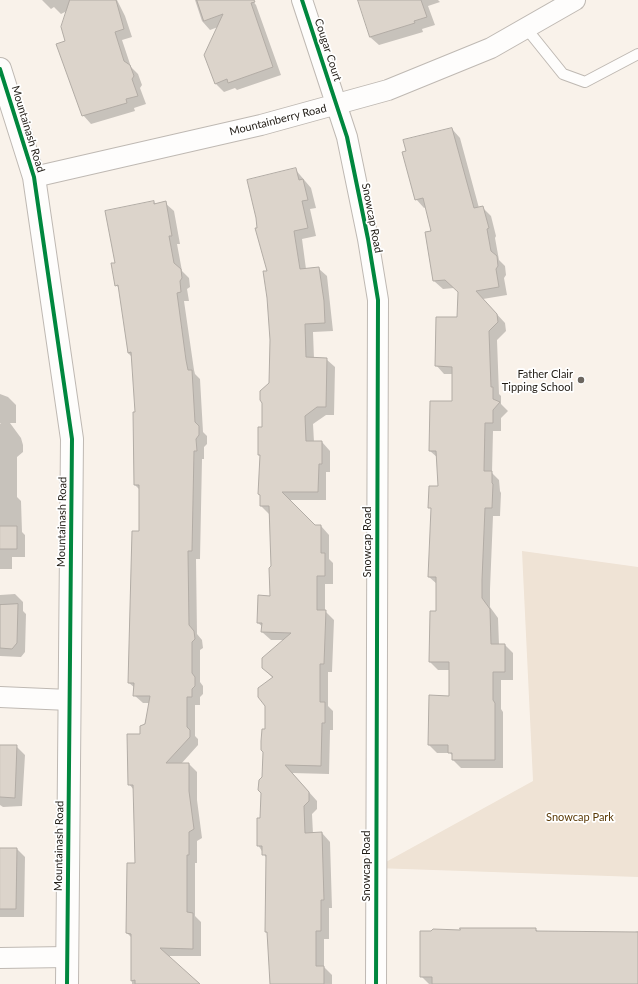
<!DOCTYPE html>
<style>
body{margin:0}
canvas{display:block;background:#f9f2ea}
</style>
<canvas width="638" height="984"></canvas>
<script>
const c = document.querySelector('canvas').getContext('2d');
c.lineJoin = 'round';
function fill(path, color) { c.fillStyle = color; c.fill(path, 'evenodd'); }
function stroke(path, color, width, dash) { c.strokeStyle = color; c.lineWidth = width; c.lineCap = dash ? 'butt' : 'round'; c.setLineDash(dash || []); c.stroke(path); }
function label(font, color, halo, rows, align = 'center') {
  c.font = font + ' Lato,sans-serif'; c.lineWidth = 3.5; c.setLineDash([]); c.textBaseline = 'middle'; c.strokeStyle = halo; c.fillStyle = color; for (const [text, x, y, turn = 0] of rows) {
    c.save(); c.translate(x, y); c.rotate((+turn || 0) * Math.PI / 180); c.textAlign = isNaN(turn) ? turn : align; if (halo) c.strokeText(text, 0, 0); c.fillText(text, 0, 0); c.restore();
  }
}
fill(new Path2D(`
 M522,551L638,567V877L375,868L533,781Z`), '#efe3d5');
fill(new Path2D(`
 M42,0H117L125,16L132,37L122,40L131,67L138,74L142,85L140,88L146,104L134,108L135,111L91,124L83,115L66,42L67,11L61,14L54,7L51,9Z
 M195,0H252L256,5L281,75L237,90L235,88L224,92L216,84L205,55L218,27L210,30L202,21Z
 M359,0H438L440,2L428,6L435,25L422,29L423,32L379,45L370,37Z
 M452,129L460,138L479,208L482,207L491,216L496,236L495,238L499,260L505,266L506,275L504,278L507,295L483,299L505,323L506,331L497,340L499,394L501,396V404L508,411L501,418V431H493L492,473L499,480L500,491L501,493L500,516H493L490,589V607L498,618L499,645H505L513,653V680H501V709L503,712V768H461L453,760V756L450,753H437L429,745L450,697V670H438L430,662L437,612V584L429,577L432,509L429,507L439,487L438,458L430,451L452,402L453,374H444L436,365L458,318L459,292L454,288L443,289L434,281L432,232L426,207L424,208L416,199Z
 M295,169L311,188L316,208L310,209L316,236L302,239L306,269L318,268L327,276L333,331L313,332L314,359H326L335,367L334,415H326L313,424L314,442H322L330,451V472H326V500H289L314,526H321L329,535V559L333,563V584H325V611L334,620L332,672H328V706L333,711V730H330L329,774L292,773L317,801V809L312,814L313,834L322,833L330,842L332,908H329V939H324V967L332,975V984H277L269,935L266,932L267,859L258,845L261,819L266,730L273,678L263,668L284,640H271L262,632L263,627L258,623L271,597L273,567L269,514L261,506V456L259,455L263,428V402L270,383L271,340L268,271Z
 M154,202L156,204L165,203L174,211L180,244H177L182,271L189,278L190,287L187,289L189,301H184L194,370L195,374L200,379L203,432L207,436V444L204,447V459H202L200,559H196L197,634L202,640L203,648L200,650V682L203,686V694L200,697V705H195V736L198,739V745L181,764H189L197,772V800L202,838L197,841V863H195V916L201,922V956H167L198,984H132V938L127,933L136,864L134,790L129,784L150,703H143L134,695L135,688L129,683L140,532V490L135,485L134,413H136L132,357L128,353L120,289L116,285V263Z
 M0,394L8,397L16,405V423H10L21,438L23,445V452L17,457V497L21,501L22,532L25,535V557H12V569H0V424L1,423H0Z
 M15,594L23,602V611L26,614L25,652L21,657L0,656V595Z
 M0,745L16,746L25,755L22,806L3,807L0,805Z
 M17,849L25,857L24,917H0V851Z
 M535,929L539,932L632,933L638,931V984H429L421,976L462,931Z`), '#0003');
const building = new Path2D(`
 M70,0H116L124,29L115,32L124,61L130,65L134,76L132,79L138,96L126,99L127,103L82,116L56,44L65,41L61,27Z
 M197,0H254L255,2L251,3L273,67L228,83L227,79L215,84L204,55L223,14L204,21Z
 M358,0H421L427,17L414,21L415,23L370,37Z
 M452,128L474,208L483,206L489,228L487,229L491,251L497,256L498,266L496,269L499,287L476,291L497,314L498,322L489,331L491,387H493V399L500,402L493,410V423H485L484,471H492V483L493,484L492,508H485L482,580V598L490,609L491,644H505V672H493V700L495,703V760H452V753H448V745H428L429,695L449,696V662H429L430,611H436V577H428L431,508H428L429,486H438L436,451H429L430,401H452V367L435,366L436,317H457L458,292L445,280L433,281L425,232L431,231L423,198L415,200L402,152L406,151L403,140Z
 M296,168L299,180L303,179L308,200L302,201L308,228L294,231L300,269L319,267L324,301L325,323L305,324L306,357L327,358L326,407H317L305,416L306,441H322V464H319L318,492H282L315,525H321V553H325V576H317V610H326L324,664H320V702H325V723H322L321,766L285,765L309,792V801L304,806L305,833L322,832L324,900H321V931H316V966H324V984H270L267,932H265L266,855H262V846H257V818H260L261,793L258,790L259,780L262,777L263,752L261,750V741L262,729H265V706L258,697V688L273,677L262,668V658L291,633L261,632L262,623H257L258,595L270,596L269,568L271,566L269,506H260V495L258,494L260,455H258V427H262V403L260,400V391L269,383L270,340L267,298L263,271H267L255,228H257L256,218L247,180Z
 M154,201V204L166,201L172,236H169L174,263L181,269L182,278L180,281L181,292L177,293L186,360L188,370H192L195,422L199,426V435L196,439L197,451H194L192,551H188L189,625L194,631L195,639L192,642V673L195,677V686L192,689V697H187V727L190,730V737L166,763H189V791L194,829L189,832V855H187V912L193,913V949L160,948L200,984H135V980L131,981V934L126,933L127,863H135L133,785H128L127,734H140V726L145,724L150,696H133L134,683H128L132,531H139V485H134L133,412H135L131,352L128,353L118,285L115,286L111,263H115L105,211Z
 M0,526H17V549H0Z
 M18,604L17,643L12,649L0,648V605Z
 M0,745H17L15,798L0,797Z
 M0,848H17L16,909H0Z
 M460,928H536V931L638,932V984H432V977H420V931H431L433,929L460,930Z`);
fill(building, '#dcd4cb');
stroke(building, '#b2aca5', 1);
const service = new Path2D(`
 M526,28L563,74L585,82L638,54`);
const minor = new Path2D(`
 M302,0L347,137L368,239L378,300L376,984
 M34,177L261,125L388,90L491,48L575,0
 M0,697L69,700
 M0,958L67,957`);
const tertiary = new Path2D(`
 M0,69L34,177L72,439L67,984`);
stroke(service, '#bfb9b3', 12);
stroke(minor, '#bfb9b3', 22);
stroke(tertiary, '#bfb9b3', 24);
stroke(service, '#fefdfc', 10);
stroke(minor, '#fefdfc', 20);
stroke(tertiary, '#fefdfc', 22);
stroke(new Path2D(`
 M302,0L347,137L368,239L378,300L376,984
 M0,69L34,177L72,439L67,984`), '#00873e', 4);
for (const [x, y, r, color] of [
 [581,380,4,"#6c665f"]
]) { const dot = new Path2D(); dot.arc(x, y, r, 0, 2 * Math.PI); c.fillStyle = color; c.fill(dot); stroke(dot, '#fff', 1.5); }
label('11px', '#201b14', '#fff', [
 ["Cougar Court",328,50,72],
 ["Mountainberry Road",278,120,-14],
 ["Mountainash Road",28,129,73],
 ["Snowcap Road",372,218,79],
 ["Mountainash Road",62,522,-89],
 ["Snowcap Road",367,542,-90],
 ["Mountainash Road",59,846,-89],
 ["Snowcap Road",366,866,-90]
]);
label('11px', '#201b14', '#fff', [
 ["Father Clair",573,374],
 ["Tipping School",573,387]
], 'right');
label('11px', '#5a3905', '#fff', [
 ["Snowcap Park",580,817]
]);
</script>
